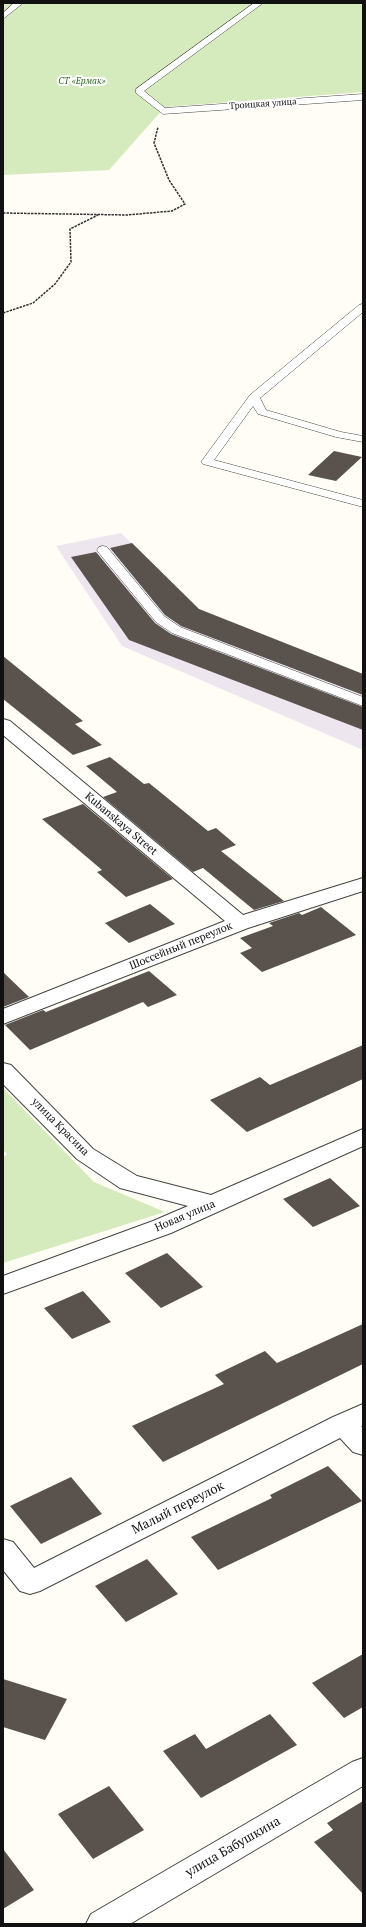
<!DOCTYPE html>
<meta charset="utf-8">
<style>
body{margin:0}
#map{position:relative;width:366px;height:1927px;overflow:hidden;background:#fffdf5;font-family:"PT Serif",serif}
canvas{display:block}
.frame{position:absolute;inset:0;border:4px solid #111;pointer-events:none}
</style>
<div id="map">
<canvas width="366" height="1927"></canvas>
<div class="frame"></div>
</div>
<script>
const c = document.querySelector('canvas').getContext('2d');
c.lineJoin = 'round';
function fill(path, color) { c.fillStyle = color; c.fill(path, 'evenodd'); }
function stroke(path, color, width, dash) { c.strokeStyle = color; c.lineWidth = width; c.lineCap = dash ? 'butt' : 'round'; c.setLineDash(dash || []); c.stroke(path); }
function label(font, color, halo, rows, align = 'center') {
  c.font = font + ' "PT Serif",serif'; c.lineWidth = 4; c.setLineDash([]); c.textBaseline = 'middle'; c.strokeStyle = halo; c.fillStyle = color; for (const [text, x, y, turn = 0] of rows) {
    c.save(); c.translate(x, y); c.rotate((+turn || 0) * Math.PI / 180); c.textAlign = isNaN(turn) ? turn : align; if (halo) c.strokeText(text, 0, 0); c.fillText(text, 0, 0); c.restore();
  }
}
fill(new Path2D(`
 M121,533L199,609L363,674V750L122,646L56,546Z`), '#eee6ef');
fill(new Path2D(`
 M3,3H363V92L165,107L109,170L3,175Z
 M3,1088L94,1182L165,1212L3,1263V1157L7,1154L3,1150Z`), '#d5ebbd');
fill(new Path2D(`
 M334,451L362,457L336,481L308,475Z
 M132,543L199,609L363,674V695L181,626L165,615L110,548Z
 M96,552L155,623L171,634L363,707V730L129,640L71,557Z
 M3,656L83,721L75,724L102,745L73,755L3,699Z
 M110,757L144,784L149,783L208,831L216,828L236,845L221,851L284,901L254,910L203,868L193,872L103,797L117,792L86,766Z
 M83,804L173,879L126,897L97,872L102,870L42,819Z
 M150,904L175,924L129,943L105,923Z
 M321,907L356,935L262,972L240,953L252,948L240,938L273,926L269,923L299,913L302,915Z
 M149,971L177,995L148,1007L143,1002L30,1050L5,1025L43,1010L46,1012Z
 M3,972L29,997L3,1007Z
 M363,1045V1079L247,1132L210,1100L260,1077L270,1085Z
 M330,1178L360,1206L313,1227L283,1199Z
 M167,1253L203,1287L161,1308L125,1273Z
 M83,1291L111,1322L72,1339L44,1308Z
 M363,1324V1364L163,1462L132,1426L224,1384L215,1375L265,1351L277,1363Z
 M328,1466L362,1501L218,1570L191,1537L272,1498L270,1495Z
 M71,1477L102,1514L41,1544L10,1506Z
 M147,1559L178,1594L126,1622L95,1586Z
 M363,1654V1707L344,1718L312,1683Z
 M3,1679L67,1699L45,1740L3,1727Z
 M270,1714L297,1745L201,1798L163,1751L195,1734L206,1749Z
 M109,1786L144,1830L93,1859L58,1814Z
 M363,1801V1894L314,1842L333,1830L327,1823Z
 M3,1849L34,1890L3,1909Z`), '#5a524d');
const service = new Path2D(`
 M14,3H23L3,19V13Z
 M254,3H263L144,91L165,108L363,94V100L163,114L136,93V89Z
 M363,304V312L260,398L266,410L341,432L363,436V442L336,437L258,414L253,406L214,460L363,500V507L203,464L201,462L250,395L359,305Z
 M103,546L107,547L164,616L180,627L363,697V706L172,633L156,622L99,553L97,550L99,547Z`);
const minor = new Path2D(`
 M3,719L10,721L243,915L363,878V891L248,928L3,1024V1009L225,921L3,735Z
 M3,1063L11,1065L93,1149L137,1176L211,1195L363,1129V1146L171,1233L3,1294V1276L153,1221L188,1206L120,1188L77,1159L3,1084Z
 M363,1404V1426H361L363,1428V1455L353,1452L340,1438L40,1591L30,1594L20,1591L3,1570V1539L13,1542L34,1568L333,1417Z
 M363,1758V1786L130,1924H86L91,1914L352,1762Z`);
stroke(service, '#444', 1);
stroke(minor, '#444', 2);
stroke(new Path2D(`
 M3,213L127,215L172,211L185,204L169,180L154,143L158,127
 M3,313L33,303L55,284L71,262L70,229L98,215`), '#333', 1.5, [2.5, 1]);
fill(service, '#fff');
fill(minor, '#fff');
label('italic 9px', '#2f6b1f', '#fff', [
 ["СТ «Ермак»",82,81]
]);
label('9px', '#111', '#fff', [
 ["Троицкая улица",263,104,-4]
]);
label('11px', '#111', '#fff', [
 ["Kubanskaya Street",121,824,40],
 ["Шоссейный переулок",181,946,-22],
 ["улица Красина",60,1127,45],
 ["Новая улица",185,1216,-23]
]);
label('13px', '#111', '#fff', [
 ["Малый переулок",178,1508,-27],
 ["улица Бабушкина",233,1847,-30]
]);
</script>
